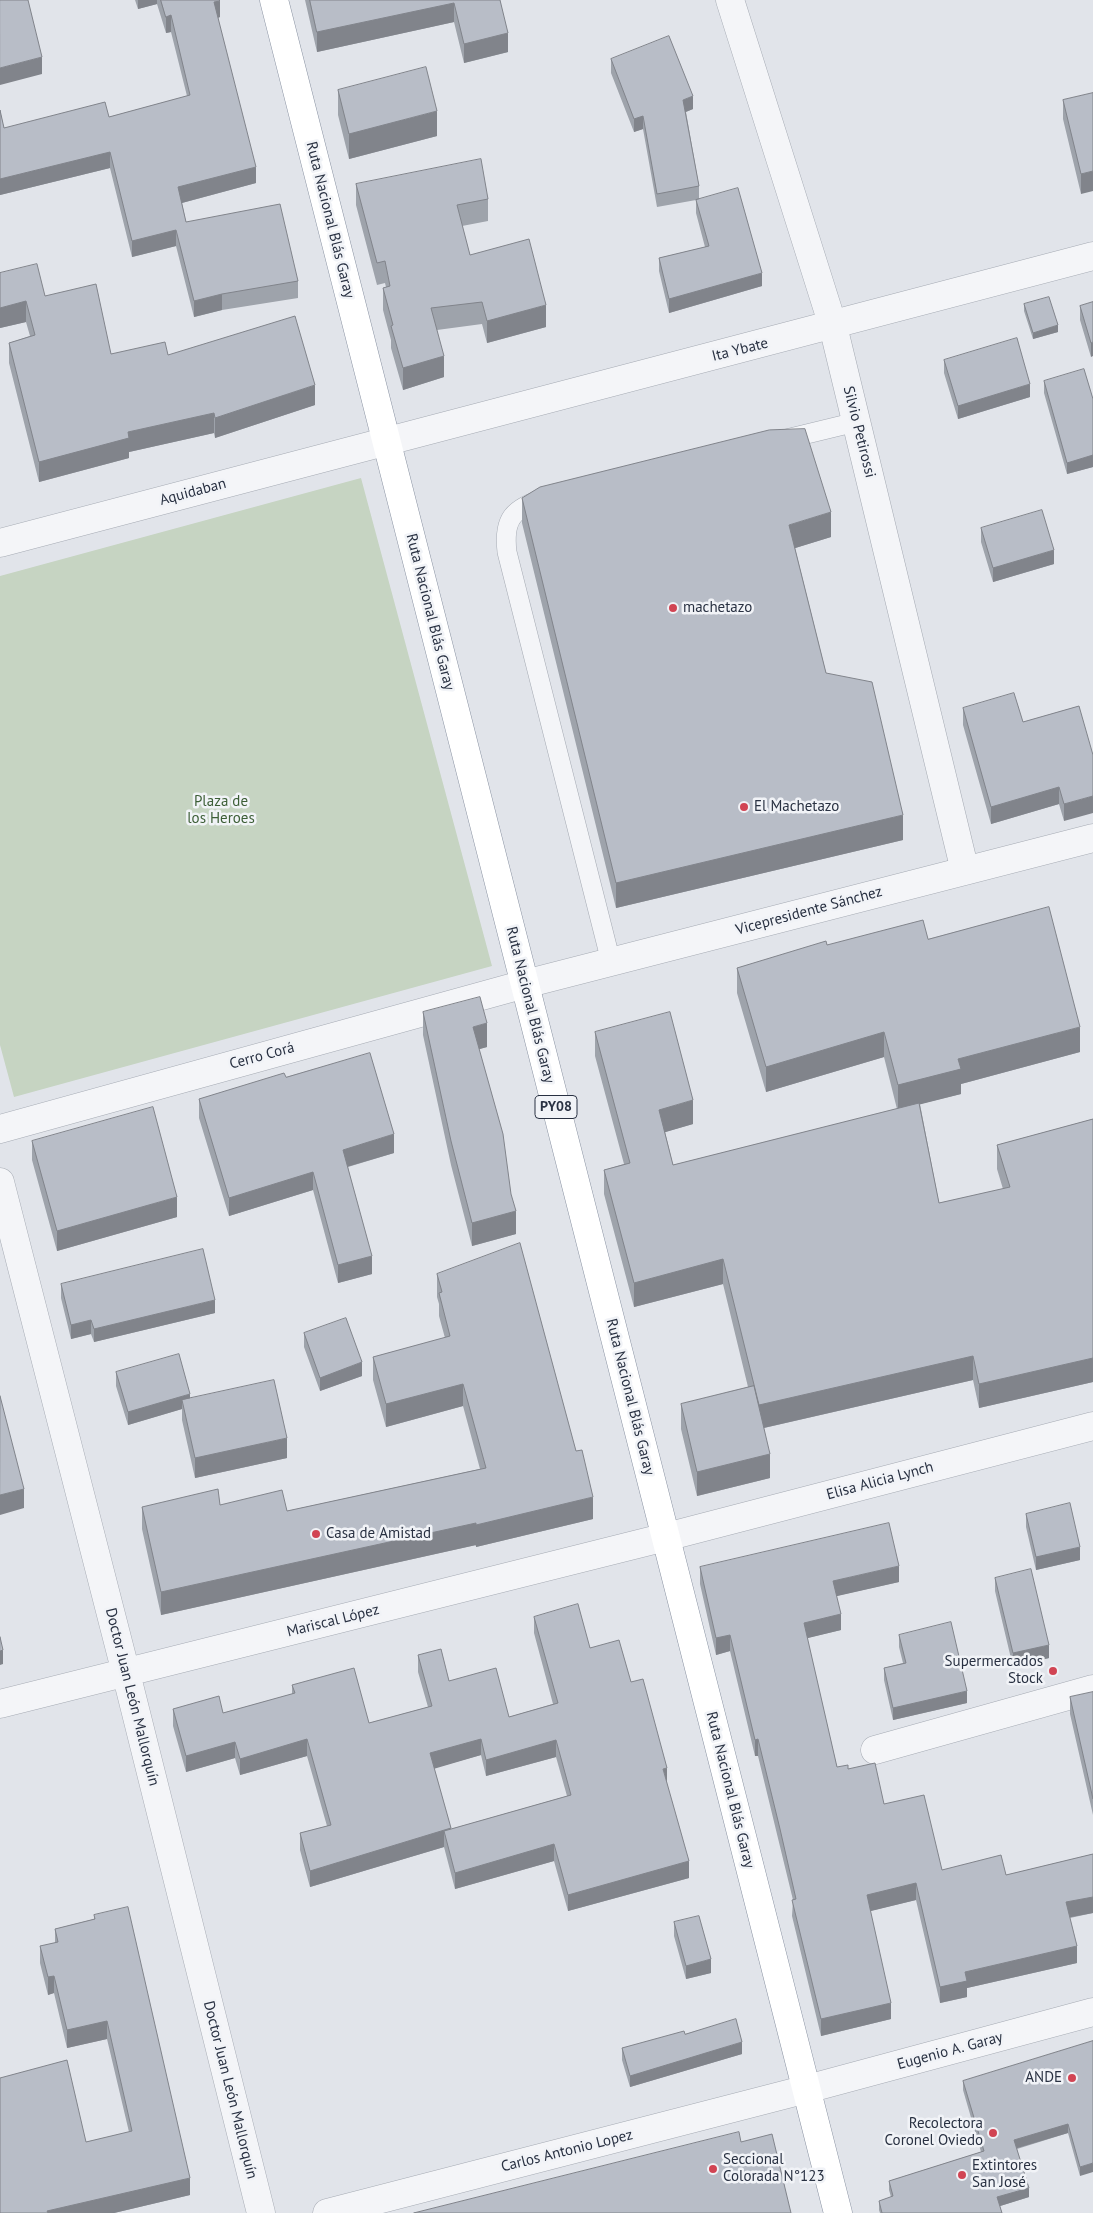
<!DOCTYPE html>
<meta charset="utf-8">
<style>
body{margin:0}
canvas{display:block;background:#e1e4ea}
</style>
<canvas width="1093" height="2213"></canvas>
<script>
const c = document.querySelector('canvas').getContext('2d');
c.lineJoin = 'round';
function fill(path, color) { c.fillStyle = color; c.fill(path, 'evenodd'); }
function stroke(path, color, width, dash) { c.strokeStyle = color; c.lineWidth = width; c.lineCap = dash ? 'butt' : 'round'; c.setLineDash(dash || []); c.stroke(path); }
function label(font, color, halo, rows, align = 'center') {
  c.font = font + ' "PT Sans",sans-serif'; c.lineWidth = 5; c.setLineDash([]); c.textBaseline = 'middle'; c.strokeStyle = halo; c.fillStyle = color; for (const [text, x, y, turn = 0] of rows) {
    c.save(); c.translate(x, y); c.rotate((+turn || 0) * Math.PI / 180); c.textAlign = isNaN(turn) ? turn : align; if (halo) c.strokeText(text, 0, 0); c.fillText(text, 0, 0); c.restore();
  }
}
fill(new Path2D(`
 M361,478L492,966L14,1097L0,1045V576Z`), '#c6d4c2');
const service = new Path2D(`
 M782,440L856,422
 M545,498C513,509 503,518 507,552L611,962`);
const minor = new Path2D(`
 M730,0L833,326L965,871
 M0,543C364,446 730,354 1093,256
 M0,1129L525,984L1093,838
 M0,1182L126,1673L261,2213
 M0,1704L666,1537L1093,1426
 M875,1750L1093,1689`);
const tertiary = new Path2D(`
 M327,2213L807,2089L1093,2012`);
const trunk = new Path2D(`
 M274,0L838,2213`);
stroke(service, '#a6abb4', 20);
stroke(minor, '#a6abb4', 29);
stroke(tertiary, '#a6abb4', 29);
stroke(trunk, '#8891a1', 29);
stroke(service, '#f4f5f8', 19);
stroke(minor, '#f4f5f8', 28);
stroke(tertiary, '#f4f5f8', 28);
stroke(trunk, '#fff', 28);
fill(new Path2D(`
 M135,0H219L220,17L218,18L256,183L182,203L186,222L298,281V298L222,310L194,317L176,246L132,257L110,168L0,195V110L4,128L109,117L187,96L171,32L166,33L157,4L138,9Z
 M305,0H500L508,52L464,63L454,22L317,52Z
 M611,59L693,109L686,112L699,186V199L762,286L669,313L659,271V258L705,247L696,213V200L657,207L643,129L634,132L611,73Z
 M338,90L437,136L349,159L338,115Z
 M1093,93L1081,194L1063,119V100Z
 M356,184L488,199V221L462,226L470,255L546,327L487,343L482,324L437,330L444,377L403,390L391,348V340L383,310V288L386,287L385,283L377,285L356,205Z
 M0,273L45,296L111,354L168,355L315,405L215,438L214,433L129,452V458L39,482L9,363V343L30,336L26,322L0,328Z
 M1093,302L1091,357L1080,320V306Z
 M1024,304L1058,332L1033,339L1024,311Z
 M944,360L1030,397L958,419L944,373Z
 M1044,381L1093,399V467L1067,474L1044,393Z
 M522,498L831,537L795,548L826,673L903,840L616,908L522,523Z
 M981,528L1054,564L993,582L981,542Z
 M1079,706L1064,821L1059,804L991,824L963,725V708L1023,722Z
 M928,939L1080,1052L961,1084V1094L920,1104L939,1203L1003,1189L997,1169V1145L1093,1119V1382L979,1408L973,1380L764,1428L770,1478L697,1496L681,1429V1404L748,1387L723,1284L634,1307L604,1194V1170L624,1164L595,1056V1032L693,1124L665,1132L673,1165L897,1109L884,1057L766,1092L737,993V968L827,945Z
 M423,1012L487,1047L479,1049L516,1234L472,1246L451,1165L423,1035Z
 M286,1077L394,1153L348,1167L372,1274L338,1283L313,1190L229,1216L199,1118V1099Z
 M32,1141L177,1217L57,1251L32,1160Z
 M437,1274L593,1519L476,1547V1545L161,1615L142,1529V1507L220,1505L287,1511L480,1469L463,1406L386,1427L373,1380V1357L445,1338L439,1316V1304L437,1297Z
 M61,1284L215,1313L94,1342L91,1334L71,1339L61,1298Z
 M304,1333L362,1376L320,1391L304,1347Z
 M116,1372L190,1399L287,1458L195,1478L182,1420V1409L128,1425L116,1386Z
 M1026,1514L1080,1560L1036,1570L1026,1527Z
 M700,1567L899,1582L836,1596L841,1630L807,1638L837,1767L848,1769L884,1804L942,1870L1006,1875L1093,1854V1913L1070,1918L1077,1963L967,1988V1997L940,2003L916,1900L870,1911L891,2019L821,2036L792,1916L793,1900L758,1756H755L730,1651L716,1655L700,1584Z
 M995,1578L1049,1658L1013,1667L995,1591Z
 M534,1617L590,1648L631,1682L667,1784L689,1878L568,1911L554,1861L455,1889L444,1847L310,1887L300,1850V1833L327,1826L307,1756L240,1775L235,1758L186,1772L173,1726V1709L223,1713L292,1694V1685L369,1723L428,1707L418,1672V1655L449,1681L509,1717L553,1704L534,1633ZM481,1755L486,1776L556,1757L567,1796L451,1829L434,1768Z
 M899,1635L967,1703L893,1720L884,1680V1668L903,1663L899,1647Z
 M1093,1692V1815L1070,1714V1697Z
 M94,1915L190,2195L114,2213H0L86,2142L129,2132L107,2039L67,2048L54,1993L48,1995L40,1963V1946L55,1943V1929L94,1919Z
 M674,1922L711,1973L686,1979L674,1936Z
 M685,2034L742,2054L630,2087L622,2060V2048Z
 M1093,2041L1080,2176L1068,2133L1017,2149L1029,2197L1000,2206L1002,2213H880L879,2210V2201L891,2197L889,2190V2181L981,2152L963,2090V2081Z`), '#9ea3ab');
fill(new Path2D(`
 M138,0H157V4L138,9Z
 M220,1V17L214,19V2Z
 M454,3V22L317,52V32Z
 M171,15V32L166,33V17Z
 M508,33V52L464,63V44Z
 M42,57V74L0,85V68Z
 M693,96V109L683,113V100Z
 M437,111V136L349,159V134Z
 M643,116V129L634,132V119Z
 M110,152V168L0,195V179Z
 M256,167V183L178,204V187Z
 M1093,171V191L1081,194V174Z
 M176,230V246L132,257V241Z
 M762,273V286L669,313V299Z
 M222,294V310L194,317V301Z
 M26,301V322L0,328V308Z
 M546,305V327L487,343V321Z
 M1058,325V332L1033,339V333Z
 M1093,342V356L1091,357V343Z
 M444,356V377L403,390V368Z
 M1030,384V397L958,419V406Z
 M315,385V405L215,438V418Z
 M214,413V433L129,452V458L39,482V462L128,432Z
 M1093,455V467L1067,474V463Z
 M831,512V537L789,550V525Z
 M1054,550V564L993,582V568Z
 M1059,787V804L991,824V807Z
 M1093,796V813L1064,821V804Z
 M903,815V840L616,908V883Z
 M487,1023V1047L473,1051V1027Z
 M1080,1027V1052L961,1084V1094L898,1110V1085L958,1059Z
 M884,1032V1057L766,1092V1067Z
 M693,1100V1124L659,1134V1110Z
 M394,1134V1153L343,1168V1150Z
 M313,1172V1190L229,1216V1198Z
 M177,1197V1217L57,1251V1231Z
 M516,1211V1234L472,1246V1223Z
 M372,1256V1274L338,1283V1265Z
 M723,1259V1284L634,1307V1283Z
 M215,1300V1313L94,1342V1329Z
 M91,1320V1334L71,1339V1325Z
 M973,1356V1380L759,1429V1405Z
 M1093,1358V1382L979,1408V1384Z
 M362,1362V1376L320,1391V1378Z
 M463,1384V1406L386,1427V1404Z
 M190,1394V1407L182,1400V1409L128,1425V1412Z
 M287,1438V1458L195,1478V1458Z
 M770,1454V1478L697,1496V1472Z
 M24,1489V1508L0,1515V1495Z
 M593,1497V1519L476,1547V1525Z
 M476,1523V1545L161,1615V1592Z
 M1080,1547V1560L1036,1570V1557Z
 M899,1566V1582L833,1597V1581Z
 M841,1614V1630L804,1639V1623Z
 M730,1635V1651L716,1655V1638Z
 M1049,1645V1658L1013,1667V1653Z
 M3,1650V1664L0,1665V1651Z
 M967,1691V1703L893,1720V1708Z
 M307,1739V1756L240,1775V1759Z
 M481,1739V1755L430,1770V1753Z
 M758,1739V1756H755V1740Z
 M556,1740V1757L486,1776V1760Z
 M235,1742V1758L186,1772V1756Z
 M667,1768V1784L663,1769Z
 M451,1828L444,1831V1847L310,1887V1871Z
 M554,1844V1861L455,1889V1873Z
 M689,1861V1878L568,1911V1895Z
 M916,1883V1900L867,1912V1895Z
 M1093,1897V1913L1066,1918V1902Z
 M1077,1946V1963L967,1988V1997L940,2003V1987L965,1972Z
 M711,1959V1973L686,1979V1966Z
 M54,1976V1993L48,1995V1977Z
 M891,2003V2019L821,2036V2019Z
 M107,2021V2039L67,2048V2030Z
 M742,2042V2054L630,2087V2076Z
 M1068,2124V2133L1014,2149V2140Z
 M1093,2163V2172L1080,2176V2167Z
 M190,2178V2195L114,2213H47V2211Z
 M1029,2188V2197L997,2207V2197Z`), '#81848b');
const building = new Path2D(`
 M0,0H28L42,57L0,68Z
 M161,0H219L220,1L214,2L256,167L178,187L186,222L280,204L298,281L222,294L194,301L176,230L132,241L110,152L0,179V110L4,128L105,102L109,117L190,95L171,15L166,17Z
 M310,0H500L508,33L464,44L454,3L317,32Z
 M669,36L693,96L683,100L699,186L657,194L643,116L634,119L611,59Z
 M426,67L437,111L349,134L338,90Z
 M1093,93V171L1081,174L1063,100Z
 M481,159L488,199L457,205L470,255L529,239L546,305L487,321L482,302L431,308L444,356L403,368L391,326L393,325L383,288L390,286L385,261L377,263L356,184Z
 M738,188L762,273L669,299L659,258L709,246L696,200Z
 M37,264L45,296L96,284L111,354L165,342L168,355L295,316L315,385L215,418L214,413L128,432L129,438L39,462L9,343L35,335L26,301L0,308V273Z
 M1049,297L1058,325L1033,333L1024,304Z
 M1093,302V342L1091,343L1080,306Z
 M1017,338L1030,384L958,406L944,360Z
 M1084,369L1093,399V455L1067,463L1044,381Z
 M805,429L831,512L789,525L826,673L872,682L903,815L616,883L522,498L540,487L769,430Z
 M1042,510L1054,550L993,568L981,528Z
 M1014,693L1023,722L1079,706L1093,755V796L1064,804L1059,787L991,807L963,708Z
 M1049,907L1080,1027L958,1059L961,1069L898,1085L884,1032L766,1067L737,968L826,941L827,945L923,920L928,939Z
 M480,997L487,1023L473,1027L503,1134L511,1194L516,1211L472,1223L451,1141L423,1012Z
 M670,1012L693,1100L659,1110L673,1165L919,1103L939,1203L1010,1187L997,1145L1093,1119V1358L979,1384L973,1356L759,1405L723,1259L634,1283L604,1170L630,1163L595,1032Z
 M370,1053L394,1134L343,1150L372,1256L338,1265L313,1172L229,1198L199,1099L284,1073L286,1077Z
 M153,1107L177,1197L57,1231L32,1141Z
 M520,1243L576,1451L582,1450L593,1497L476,1525V1523L161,1592L142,1507L218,1489L220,1505L282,1490L287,1511L486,1468L463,1384L386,1404L373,1357L450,1336L439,1293L442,1292L437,1274Z
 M203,1249L215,1300L94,1329L91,1320L71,1325L61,1284Z
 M346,1318L362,1362L320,1378L304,1333Z
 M179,1354L190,1394L128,1412L116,1372Z
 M274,1380L287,1438L195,1458L182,1400Z
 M754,1386L770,1454L697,1472L681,1404Z
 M0,1396L24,1489L0,1495Z
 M1070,1503L1080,1547L1036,1557L1026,1514Z
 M889,1523L899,1566L833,1581L841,1614L804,1623L837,1767L848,1765V1769L875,1763L884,1804L924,1795L942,1870L1001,1855L1006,1875L1093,1854V1897L1066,1902L1077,1946L965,1972L967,1981L940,1987L916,1883L867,1895L891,2003L821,2019L792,1900L796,1899L780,1829L758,1739L755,1740L730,1635L716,1638L700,1567Z
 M1031,1569L1049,1645L1013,1653L995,1578Z
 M578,1604L590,1648L619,1640L631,1682L643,1679L667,1768L663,1769L689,1861L568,1895L554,1844L455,1873L444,1831L571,1795L556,1740L486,1760L481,1739L430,1753L451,1828L310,1871L300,1833L331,1825L307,1739L240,1759L235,1742L186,1756L173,1709L219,1696L223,1713L295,1693L292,1685L354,1668L369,1723L432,1706L418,1655L441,1649L449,1681L496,1668L509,1717L558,1703L534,1617Z
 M951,1622L967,1691L893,1708L884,1668L906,1663L899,1635Z
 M0,1637L3,1650L0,1651Z
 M1093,1692V1799L1070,1697Z
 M128,1907L190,2178L47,2211L48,2213H0V2078L67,2060L86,2142L132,2131L107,2021L67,2030L54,1976L48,1977L40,1946L58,1942L55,1929L95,1919L94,1915Z
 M699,1916L711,1959L686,1966L674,1922Z
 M736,2019L742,2042L630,2076L622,2048L684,2031L685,2034Z
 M1093,2041V2163L1080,2167L1068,2124L1014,2140L1029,2188L997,2197L1002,2213H882L879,2201L893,2196L889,2181L984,2151L963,2081Z
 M739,2132L741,2142L772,2134L791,2213H414Z`);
fill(building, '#b8bdc7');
stroke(building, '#81848b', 1);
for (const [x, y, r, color] of [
 [673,608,5,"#d14453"],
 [744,807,5,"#d14453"],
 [316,1534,5,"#d14453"],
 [1053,1671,5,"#d14453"],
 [1072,2078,5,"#d14453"],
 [993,2133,5,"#d14453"],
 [713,2169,5,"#d14453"],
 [962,2175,5,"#d14453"]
]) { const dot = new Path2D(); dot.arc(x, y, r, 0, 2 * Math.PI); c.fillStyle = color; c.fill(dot); stroke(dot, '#f1f3f7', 2); }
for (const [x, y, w] of [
 [556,1107,42]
]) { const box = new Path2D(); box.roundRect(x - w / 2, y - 11.5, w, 23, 4); c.fillStyle = '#f1f3f7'; c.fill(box); stroke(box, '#293142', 1); }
label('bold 14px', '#293142', null, [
 ["PY08",556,1107]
]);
label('15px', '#293142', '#f1f3f7', [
 ["Ruta Nacional Blás Garay",330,220,76],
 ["Ita Ybate",740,350,-14],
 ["Silvio Petirossi",859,432,76],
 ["Aquidaban",193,492,-15],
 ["Ruta Nacional Blás Garay",430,612,76],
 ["Vicepresidente Sánchez",809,911,-15],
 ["Ruta Nacional Blás Garay",530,1005,76],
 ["Cerro Corá",262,1056,-15],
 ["Ruta Nacional Blás Garay",630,1397,76],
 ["Elisa Alicia Lynch",880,1481,-15],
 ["Mariscal López",333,1621,-14],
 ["Doctor Juan León Mallorquín",132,1697,76],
 ["Ruta Nacional Blás Garay",730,1790,76],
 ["Eugenio A. Garay",950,2051,-15],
 ["Doctor Juan León Mallorquín",230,2090,76],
 ["Carlos Antonio Lopez",567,2151,-14]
]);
label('15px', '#293142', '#f1f3f7', [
 ["machetazo",683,608],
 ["El Machetazo",754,807],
 ["Casa de Amistad",326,1534],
 ["Supermercados",1043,1662,"right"],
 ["Stock",1043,1679,"right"],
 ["ANDE",1062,2078,"right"],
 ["Recolectora",983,2124,"right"],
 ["Coronel Oviedo",983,2141,"right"],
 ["Seccional",723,2160],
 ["Colorada N°123",723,2177],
 ["Extintores",972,2166],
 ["San José",972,2183]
], 'left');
label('15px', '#3c5e36', '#f1f3f7', [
 ["Plaza de",221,802],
 ["los Heroes",221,819]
]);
</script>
